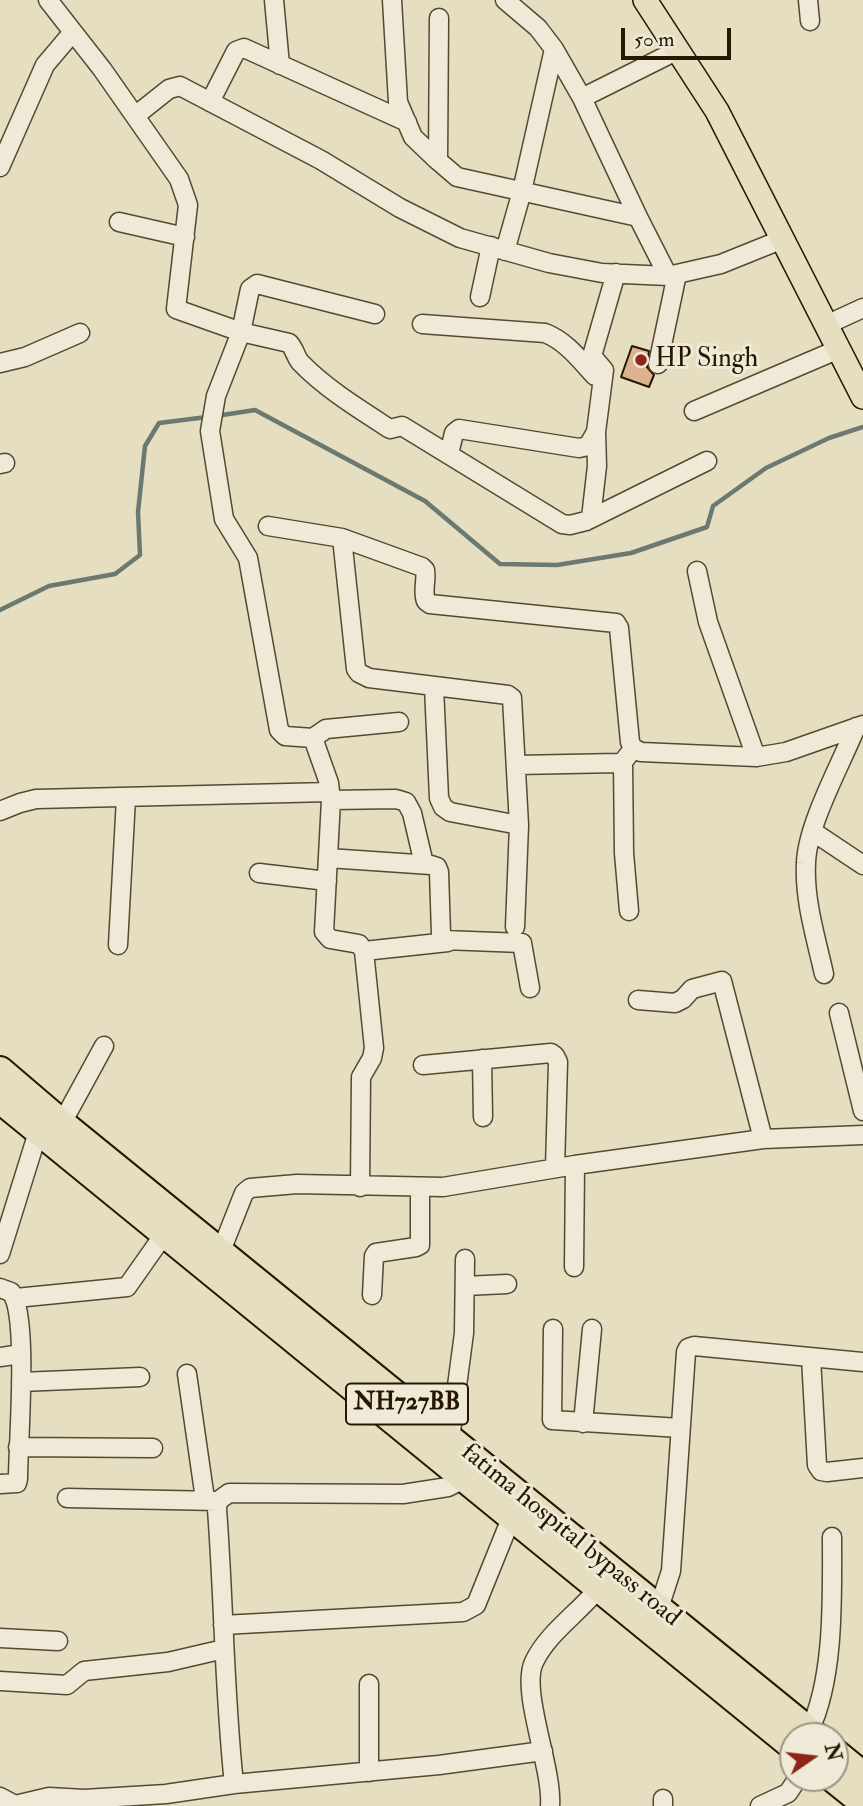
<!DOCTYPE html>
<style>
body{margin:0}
#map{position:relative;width:863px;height:1806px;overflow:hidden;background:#e5dec1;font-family:"IM FELL Double Pica",serif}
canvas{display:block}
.north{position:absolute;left:779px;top:1722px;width:70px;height:70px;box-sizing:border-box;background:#eeead7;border:2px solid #9e9681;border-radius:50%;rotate:76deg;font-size:19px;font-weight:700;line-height:28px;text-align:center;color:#271701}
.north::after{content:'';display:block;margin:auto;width:24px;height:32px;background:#8f2418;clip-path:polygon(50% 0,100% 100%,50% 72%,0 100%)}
.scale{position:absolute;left:621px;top:28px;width:110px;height:32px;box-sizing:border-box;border:4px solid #271701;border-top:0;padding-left:9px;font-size:21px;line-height:24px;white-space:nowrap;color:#271701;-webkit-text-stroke:5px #eeead7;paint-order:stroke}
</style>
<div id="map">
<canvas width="863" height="1806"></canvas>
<div class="north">N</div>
<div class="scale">50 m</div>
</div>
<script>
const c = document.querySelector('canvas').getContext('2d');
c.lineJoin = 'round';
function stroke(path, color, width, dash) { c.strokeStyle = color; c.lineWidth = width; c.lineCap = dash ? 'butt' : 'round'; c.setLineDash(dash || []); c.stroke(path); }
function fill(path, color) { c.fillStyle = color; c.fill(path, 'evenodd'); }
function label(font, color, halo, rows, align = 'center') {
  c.font = font + ' "IM FELL Double Pica",serif'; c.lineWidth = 6; c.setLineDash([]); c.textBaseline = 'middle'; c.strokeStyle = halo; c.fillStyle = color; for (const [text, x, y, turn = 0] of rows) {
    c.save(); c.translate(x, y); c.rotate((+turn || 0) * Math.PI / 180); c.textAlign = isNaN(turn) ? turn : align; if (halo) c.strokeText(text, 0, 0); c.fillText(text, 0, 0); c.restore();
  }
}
stroke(new Path2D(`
 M216,416L255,410L425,501L500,564L557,565L631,553L707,527L713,506L766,468L829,438L863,427
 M0,610L49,586L115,574L140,555L138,512L145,446L159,423L207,417`), '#6b7971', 4.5);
const building = new Path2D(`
 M632,346L649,351L647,367L654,375L649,387L621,377Z`);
fill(building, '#ddb28f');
stroke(building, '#271701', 2);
const minor = new Path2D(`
 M48,0L102,69L179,179L188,205L176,309L241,332L216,396L210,431L224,519L248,558L279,730L285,736L313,738L329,783L331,800L324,932L330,939L359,944L364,951L374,1048L372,1058L361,1077L360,1187
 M274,0L280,65
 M392,0L398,102L413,137L436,159L457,177L638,217L668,276L721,264L783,239
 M505,0L538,28L554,49L582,98L638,217
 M808,0L810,21
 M582,98L678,50
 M210,102L236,51L244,48L407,122
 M135,116L169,89L180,86L321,160L400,208L460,238L549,263L602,273L668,276
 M438,161L439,18
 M0,167L45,65L73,32
 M119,222L185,237
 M505,251L522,191L554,49
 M480,297L491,246
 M375,314L257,284L250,289L241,332L289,343C295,349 295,356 300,362C326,389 359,409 390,429L402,426L562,524L570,525L586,521L707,461
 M422,324L545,333C566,341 580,360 595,376
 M826,325L863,308
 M0,363L25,357L80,333
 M658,364L677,274
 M694,411L839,349
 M449,454L454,433L459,429L579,448L588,446L596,432L604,370L592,356L616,273
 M0,464L5,463
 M591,518L597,466L596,432
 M268,526L342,538L422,567L425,570C427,580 422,591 426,601L430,604L616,623L619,628L630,742L633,748L641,752L756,757L786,752L863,725
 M342,538L356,669L359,673L369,678L508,695L512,698L519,825L515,927
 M697,571L708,622L756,757
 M434,687L439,798L443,807L450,812L519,825
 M313,738L326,729L399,722
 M623,762L624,853L629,911
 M517,765L618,763L623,762L629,754
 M331,800L396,799L406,802L412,813L424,864
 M0,811L20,803L36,799L330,792
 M812,831L863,865
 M328,858L431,865L437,867L439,872L441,934L444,940L522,943L530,988
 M259,873L327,881
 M118,945L126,798
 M364,951L448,942
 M824,974C816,938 804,900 806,863C807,825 841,764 856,727
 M638,1000L675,1003L683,999L692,989L722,981L763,1139
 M839,1013L863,1111
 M482,1059L483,1117
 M423,1065L551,1053L555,1056L558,1062L555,1168
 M62,1123L104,1046
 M221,1251L244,1193L250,1188L297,1184L443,1187L575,1165L763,1139L863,1135
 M0,1254L38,1132
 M574,1267L575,1165
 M465,1286L507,1284
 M0,1288L11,1292C29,1315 18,1443 18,1479L17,1483L0,1484
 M372,1295L374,1256L376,1253L416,1247L420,1245V1187
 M16,1298L127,1287L165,1233
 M553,1329L552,1420L680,1428
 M0,1357L21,1354
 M811,1358L817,1465L821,1471L827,1472L863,1468
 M187,1374L205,1499
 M21,1382L140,1377
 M583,1423L592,1329
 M450,1439L464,1333L465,1259
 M18,1447L153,1448
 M466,1478L448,1487L403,1494L229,1493L218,1501L217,1509C224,1601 224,1692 234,1784L439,1765L543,1751
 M67,1498L218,1501
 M659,1608L671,1571L686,1352L688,1348L694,1346L863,1362
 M223,1625L463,1612L476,1605L512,1516
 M0,1638L58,1641
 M0,1681L67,1685L84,1671L168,1662L224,1649
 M809,1731C835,1678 832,1595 832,1537
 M369,1772V1684
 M0,1797L15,1805L49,1797L84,1799L166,1794L234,1784
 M663,1799V1806
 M550,1806C553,1768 520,1691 534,1662C549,1630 585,1609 605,1580
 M760,1806L788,1793L798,1778`);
const major = new Path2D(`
 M645,0L717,111L863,397`);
const highway = new Path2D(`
 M0,1070L62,1123L816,1736
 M0,1100L793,1747
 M835,1752L863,1775
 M832,1778L863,1803`);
stroke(minor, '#564931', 21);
stroke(major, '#271701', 26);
stroke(highway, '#271701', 30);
stroke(minor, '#eeead7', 18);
stroke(major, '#e5dec1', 23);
stroke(highway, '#e5dec1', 26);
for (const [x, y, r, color] of [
 [641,360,7,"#8f2418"]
]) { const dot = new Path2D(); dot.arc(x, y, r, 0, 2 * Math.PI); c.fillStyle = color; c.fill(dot); stroke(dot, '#eeead7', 2.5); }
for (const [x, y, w] of [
 [407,1404,122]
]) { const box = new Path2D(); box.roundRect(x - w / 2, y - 20.5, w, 41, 5); c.fillStyle = '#eeead7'; c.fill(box); stroke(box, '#271701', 2); }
label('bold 24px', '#271701', null, [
 ["NH727BB",407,1404]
]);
label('26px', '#271701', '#eeead7', [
 ["HP Singh",655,360]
], 'left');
label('26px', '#271701', '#eeead7', [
 ["fatima hospital bypass road",570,1536,39]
]);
</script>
